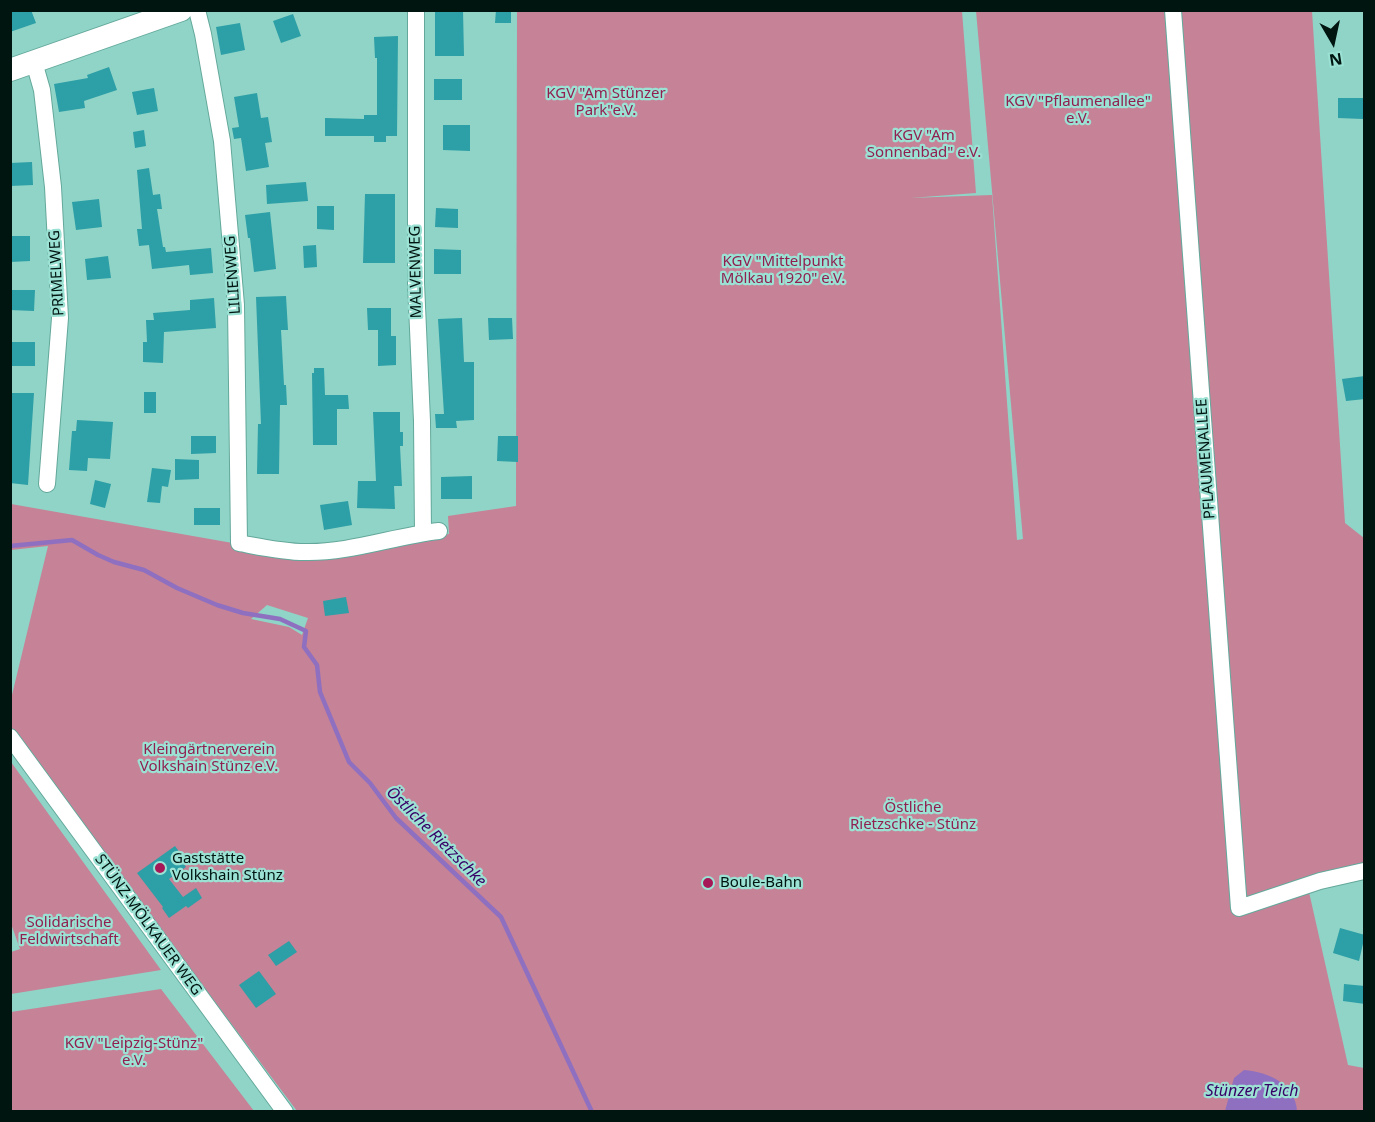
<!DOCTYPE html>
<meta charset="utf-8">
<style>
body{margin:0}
#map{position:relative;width:1375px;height:1122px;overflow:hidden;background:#8fd4c7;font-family:"Noto Sans",sans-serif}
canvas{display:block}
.frame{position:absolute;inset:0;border:12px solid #001410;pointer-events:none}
.north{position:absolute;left:1303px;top:12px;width:60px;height:60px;-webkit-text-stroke:4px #9be2d4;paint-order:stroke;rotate:171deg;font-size:16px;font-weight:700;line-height:24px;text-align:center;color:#001410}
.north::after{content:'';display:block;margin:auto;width:21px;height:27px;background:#001410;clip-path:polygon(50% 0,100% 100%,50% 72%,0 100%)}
</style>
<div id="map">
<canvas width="1375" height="1122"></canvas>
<div class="frame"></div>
<div class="north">N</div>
</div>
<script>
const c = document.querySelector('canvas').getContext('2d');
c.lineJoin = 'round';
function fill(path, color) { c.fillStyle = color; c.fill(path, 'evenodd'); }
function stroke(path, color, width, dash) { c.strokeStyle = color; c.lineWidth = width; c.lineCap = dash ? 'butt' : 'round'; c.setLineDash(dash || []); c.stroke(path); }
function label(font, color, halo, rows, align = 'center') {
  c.font = font + ' "Noto Sans",sans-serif'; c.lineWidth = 4.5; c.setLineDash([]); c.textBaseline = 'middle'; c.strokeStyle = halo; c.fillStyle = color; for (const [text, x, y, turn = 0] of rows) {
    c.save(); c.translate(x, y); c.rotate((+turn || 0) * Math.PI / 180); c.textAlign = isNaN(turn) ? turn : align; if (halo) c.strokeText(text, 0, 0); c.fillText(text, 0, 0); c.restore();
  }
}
fill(new Path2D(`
 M517,11H962L976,193L910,198L992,195L1017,540L1023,539L976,11H1312L1345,523L1364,538V879L1309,892L1348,1065L1364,1068V1111H297L11,731V699L48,546L11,550V504L312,557L449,534L448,516L516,506ZM267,605L308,618L302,635L289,627L251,619Z
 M10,762H11L161,970L11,994V952L20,949L10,921Z
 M161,989L254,1111H11V1012Z`), '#c68296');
fill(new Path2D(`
 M1244,1070C1269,1072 1295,1084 1297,1111H1225L1234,1078Z`), '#8f70c0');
stroke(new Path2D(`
 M10,546L72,540L98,555L114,562L144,570L177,588L217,605L243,613L280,619L306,631L304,647L317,665L320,692L349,762L370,783L396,818L501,917L592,1112`), '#8f70c0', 4.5);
fill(new Path2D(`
 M15,10H31L36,23L10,32V12Z
 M435,10H463L464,56H435Z
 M496,10H511V23H495Z
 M293,14L301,36L281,43L273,21Z
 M240,23L245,50L221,55L216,27Z
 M398,36L397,136H386V142H374V136H325V118L364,119V115H377V58H375L374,37Z
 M109,67L117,90L84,101L85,108L59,112L54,84L88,78L87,75Z
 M434,79H462V100H434Z
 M154,88L158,111L137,115L132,92Z
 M257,93L261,118L268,117L272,142L265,143L269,167L246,171L241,138L234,139L232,128L239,127L234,97Z
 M1338,98H1364L1363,119L1338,118Z
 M443,125H470V151L443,150Z
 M144,130L146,146L135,148L133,132Z
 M32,162L33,185L10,186V163Z
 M149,168L153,195L160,194L162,209H157L163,247H165L166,252L211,248L213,273L190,275L189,265L152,269L149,245L139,246L137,229H142L137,170Z
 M306,182L308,201L267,204L266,185Z
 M365,194H395V263H363Z
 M99,199L102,227L76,230L72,202Z
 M317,206H334V230L317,229Z
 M436,208L458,209V228L435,227Z
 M270,212L276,269L254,272L250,238H248L245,215Z
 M10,236H30V261L10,262Z
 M316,245L317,267L304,268L303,246Z
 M434,249L461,250V274H434Z
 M108,256L111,278L87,280L85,259Z
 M10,290H35L34,311L10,310Z
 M286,296L288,330H281L284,385H286L287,405H280L279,474H257L258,424H261L256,297Z
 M214,298L216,328L164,332L163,363L143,362V342H147L146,320H154L153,313L190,310V300Z
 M367,308H391V336H396V365L378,366V330H368Z
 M462,318L464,362H474V420L456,421L457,428H436L435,414H444L438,319Z
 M488,318H512L513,339L489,340Z
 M10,342H35V366H10Z
 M314,368H324L325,395H348L349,409H337V445H313L312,373H314Z
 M1365,376V399L1346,401L1342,379Z
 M144,392H156V413H144Z
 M10,393H34L28,485L10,483Z
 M373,412H400V432H403V446H400L402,486H394L395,509L357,508L358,481H376Z
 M77,420L113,422L110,459L88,458L87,471L69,470L72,431H76Z
 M191,436H216V453L191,454Z
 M498,436H518V462L497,461Z
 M175,459L199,460V479L175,480Z
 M152,468L171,470L168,487L162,486L160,503L147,502Z
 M472,476V499H441V477Z
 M95,480L111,484L105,508L90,504Z
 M348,501L352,525L324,530L320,505Z
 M194,508H220V525H194Z
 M346,597L349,613L325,616L323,601Z
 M175,846L186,861L183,863L186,867L169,879L183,897L196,888L202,898L188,908L186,906L169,918L162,908L163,907L137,873Z
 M1340,928L1365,935L1359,961L1333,953Z
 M289,941L297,952L276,966L268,955Z
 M259,971L276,994L256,1008L239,985Z
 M1344,984L1365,986V1004L1343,1001Z`), '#2d9fa6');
const street = new Path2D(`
 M197,10L203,34L222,141L236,305L239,543C261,547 283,552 305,552C350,553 394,536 439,531
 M416,10V283L422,421L423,533
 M1173,10L1239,908L1320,881L1364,871
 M34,62L42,90L53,187L60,318L47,484
 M10,737L285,1112`);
const secondary = new Path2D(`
 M10,70L181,10`);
stroke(street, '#63a89b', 18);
stroke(secondary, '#63a89b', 24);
stroke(street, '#fff', 16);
stroke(secondary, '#fff', 22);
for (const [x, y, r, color] of [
 [160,868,6,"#a61758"],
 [708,883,6,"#a61758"]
]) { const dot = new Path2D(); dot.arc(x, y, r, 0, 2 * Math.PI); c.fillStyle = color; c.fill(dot); stroke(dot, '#9be2d4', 2); }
label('15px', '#911f4f', '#9be2d4', [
 ["KGV \"Am Stünzer",606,94],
 ["Park\"e.V.",606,111],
 ["KGV \"Pflaumenallee\"",1078,102],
 ["e.V.",1078,119],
 ["KGV \"Am",924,136],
 ["Sonnenbad\" e.V.",924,153],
 ["KGV \"Mittelpunkt",783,262],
 ["Mölkau 1920\" e.V.",783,279],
 ["Kleingärtnerverein",209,750],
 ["Volkshain Stünz e.V.",209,767],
 ["Östliche",913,808],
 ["Rietzschke - Stünz",913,825],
 ["Solidarische",69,923],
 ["Feldwirtschaft",69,940],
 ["KGV \"Leipzig-Stünz\"",134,1044],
 ["e.V.",134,1061]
]);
label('15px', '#001410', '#9be2d4', [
 ["MALVENWEG",416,272,-91],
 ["PRIMELWEG",57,273,-93],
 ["LILIENWEG",233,275,-94],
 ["PFLAUMENALLEE",1206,459,-94],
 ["STÜNZ-MÖLKAUER WEG",148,925,54]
]);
label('15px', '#001410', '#9be2d4', [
 ["Gaststätte",172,859],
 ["Volkshain Stünz",172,876],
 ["Boule-Bahn",720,883]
], 'left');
label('italic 16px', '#380066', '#9be2d4', [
 ["Östliche Rietzschke",436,837,45],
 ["Stünzer Teich",1252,1091]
]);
</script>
